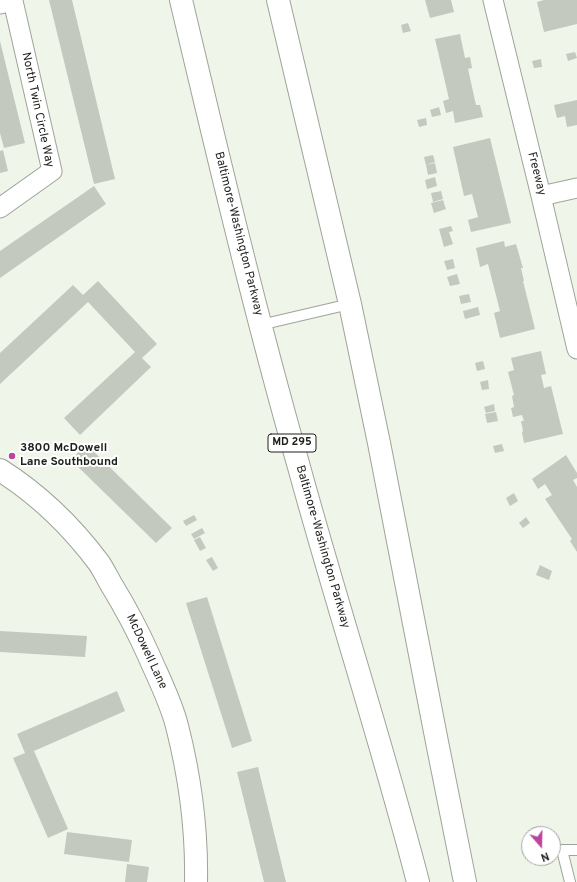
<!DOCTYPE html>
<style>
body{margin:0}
#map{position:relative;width:577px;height:882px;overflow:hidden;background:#eff5e9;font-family:Overpass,sans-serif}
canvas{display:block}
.north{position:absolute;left:521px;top:826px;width:40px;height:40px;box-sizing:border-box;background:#fff;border:1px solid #a5a6a4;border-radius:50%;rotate:160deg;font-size:11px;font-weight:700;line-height:16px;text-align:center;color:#1e201c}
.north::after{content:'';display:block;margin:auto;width:14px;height:18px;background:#ba459e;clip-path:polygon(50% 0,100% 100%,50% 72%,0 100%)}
</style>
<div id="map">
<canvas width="577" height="882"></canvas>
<div class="north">N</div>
</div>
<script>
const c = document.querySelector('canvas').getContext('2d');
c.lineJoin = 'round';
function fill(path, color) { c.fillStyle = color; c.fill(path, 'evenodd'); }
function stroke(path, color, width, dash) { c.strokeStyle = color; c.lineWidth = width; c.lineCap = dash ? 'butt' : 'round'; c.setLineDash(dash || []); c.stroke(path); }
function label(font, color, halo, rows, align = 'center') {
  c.font = font + ' Overpass,sans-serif'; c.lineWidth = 4; c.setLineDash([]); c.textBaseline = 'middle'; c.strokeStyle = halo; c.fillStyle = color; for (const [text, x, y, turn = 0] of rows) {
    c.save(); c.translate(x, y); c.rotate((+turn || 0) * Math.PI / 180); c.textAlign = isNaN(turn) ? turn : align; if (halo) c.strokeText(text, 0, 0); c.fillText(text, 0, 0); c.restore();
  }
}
fill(new Path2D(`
 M49,0H72L115,179L94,184Z
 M425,0H451L454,12L430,18Z
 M544,0H577V24L544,32L537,2Z
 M408,23L411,31L403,33L401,25Z
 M460,34L465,58L470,57L472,68L468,69L476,105H480L483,117L455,123L453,111L446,113L443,101L449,99L435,39Z
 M0,41L25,143L4,148L0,133Z
 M575,52L577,58L568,61L566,54Z
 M541,59L542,67L534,68L532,61Z
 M577,100V125L567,127L565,116L557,118L554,105Z
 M439,107L441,115L432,117L430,110Z
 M426,118L427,125L419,127L417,120Z
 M490,138L511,223L471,232L468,220L478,217L472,194L464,196L453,147Z
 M3,150L8,171L0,173V151Z
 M433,155L435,162L426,165L424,157Z
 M435,163L437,173L428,175L426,165Z
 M435,177L437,186L427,189L425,180Z
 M94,186L106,204L0,278V251Z
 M441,191L443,199L433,202L431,193Z
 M443,200L446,209L434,213L431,203Z
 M451,226L453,231L449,232L453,244L444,247L439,229Z
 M504,241L505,247L516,244L523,268H521L524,281H523L535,329L500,338L494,313L500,311L488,264L480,267L476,248Z
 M453,259L455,268L447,270L444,261Z
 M457,274L460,284L450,286L447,277Z
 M98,281L157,344L142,358L151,367L80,435L64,418L135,352L88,302L0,384V353L73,285L83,295Z
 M469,294L471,302L461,304L459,296Z
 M478,307L480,315L465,319L463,311Z
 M541,351L546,374L541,375L544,388L551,386L563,434L524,443L522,432L523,431L521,421H524L522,415L513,417L511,408L514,407L512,396L514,395L508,372L514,370L511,358Z
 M483,361L485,369L477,371L475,363Z
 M488,380L489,389L482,390L480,382Z
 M494,404L495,411L486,413L484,407Z
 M496,412L498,421L487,423L485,414Z
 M86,444L172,528L156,543L71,460Z
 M502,444L504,451L495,453L493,446Z
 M566,455L577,473V478L573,480L577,487V552L570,541L572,539L545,499L552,495L545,484L538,489L532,479Z
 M514,493L518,501L510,506L506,498Z
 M194,515L197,520L186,526L183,521Z
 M526,517L530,523L523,528L519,523Z
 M202,528L205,533L194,539L191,534Z
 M200,537L206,548L200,551L194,540Z
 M212,557L218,568L213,571L206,560Z
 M540,565L552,571L549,580L536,575Z
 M207,597L252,741L232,748L186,603Z
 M0,631L87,636L85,657L0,652Z
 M117,691L125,711L34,751L68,829L48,838L13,758L25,753L17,734Z
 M258,767L286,882H264L237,772Z
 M67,832L132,840L129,862L64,854Z
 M127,864L149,867L147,882H125Z`), '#c3c9be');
const lane = new Path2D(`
 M260,325L350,304
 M570,882L562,850H577`);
const street = new Path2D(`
 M493,0L541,196L577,349
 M0,4L13,1L52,171L0,208
 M541,196L577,188`);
const secondary = new Path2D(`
 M0,470C38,494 72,527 99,563C103,569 107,577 111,584C125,607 138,631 149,656C159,679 171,702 177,726C190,777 197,829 196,882`);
const highway = new Path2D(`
 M181,0C218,156 255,313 299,467C337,606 382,743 418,882
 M278,0L350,304L379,443L437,742L465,882`);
stroke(lane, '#9ea499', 12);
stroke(street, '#9ea499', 21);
stroke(secondary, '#9ea499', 24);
stroke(highway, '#9ea499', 24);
stroke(lane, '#fff', 10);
stroke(street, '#fff', 19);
stroke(secondary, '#fff', 22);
stroke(highway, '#fff', 22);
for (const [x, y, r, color] of [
 [12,456,4,"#ba459e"]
]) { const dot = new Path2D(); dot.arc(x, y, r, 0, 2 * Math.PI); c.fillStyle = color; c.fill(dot); stroke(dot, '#fff', 1.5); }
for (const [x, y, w] of [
 [292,443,48]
]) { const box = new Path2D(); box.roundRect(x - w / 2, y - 9, w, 18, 3); c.fillStyle = '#fff'; c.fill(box); stroke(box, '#1e201c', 1); }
label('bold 11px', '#1e201c', null, [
 ["MD 295",292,443]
]);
label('12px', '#1e201c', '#fff', [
 ["North Twin Circle Way",37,110,78],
 ["Freeway",536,174,76],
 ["Baltimore-Washington Parkway",238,234,76],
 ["Baltimore-Washington Parkway",322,547,74],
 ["McDowell Lane",146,652,65]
]);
label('bold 12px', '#1e201c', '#fff', [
 ["3800 McDowell",20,449],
 ["Lane Southbound",20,463]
], 'left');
</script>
